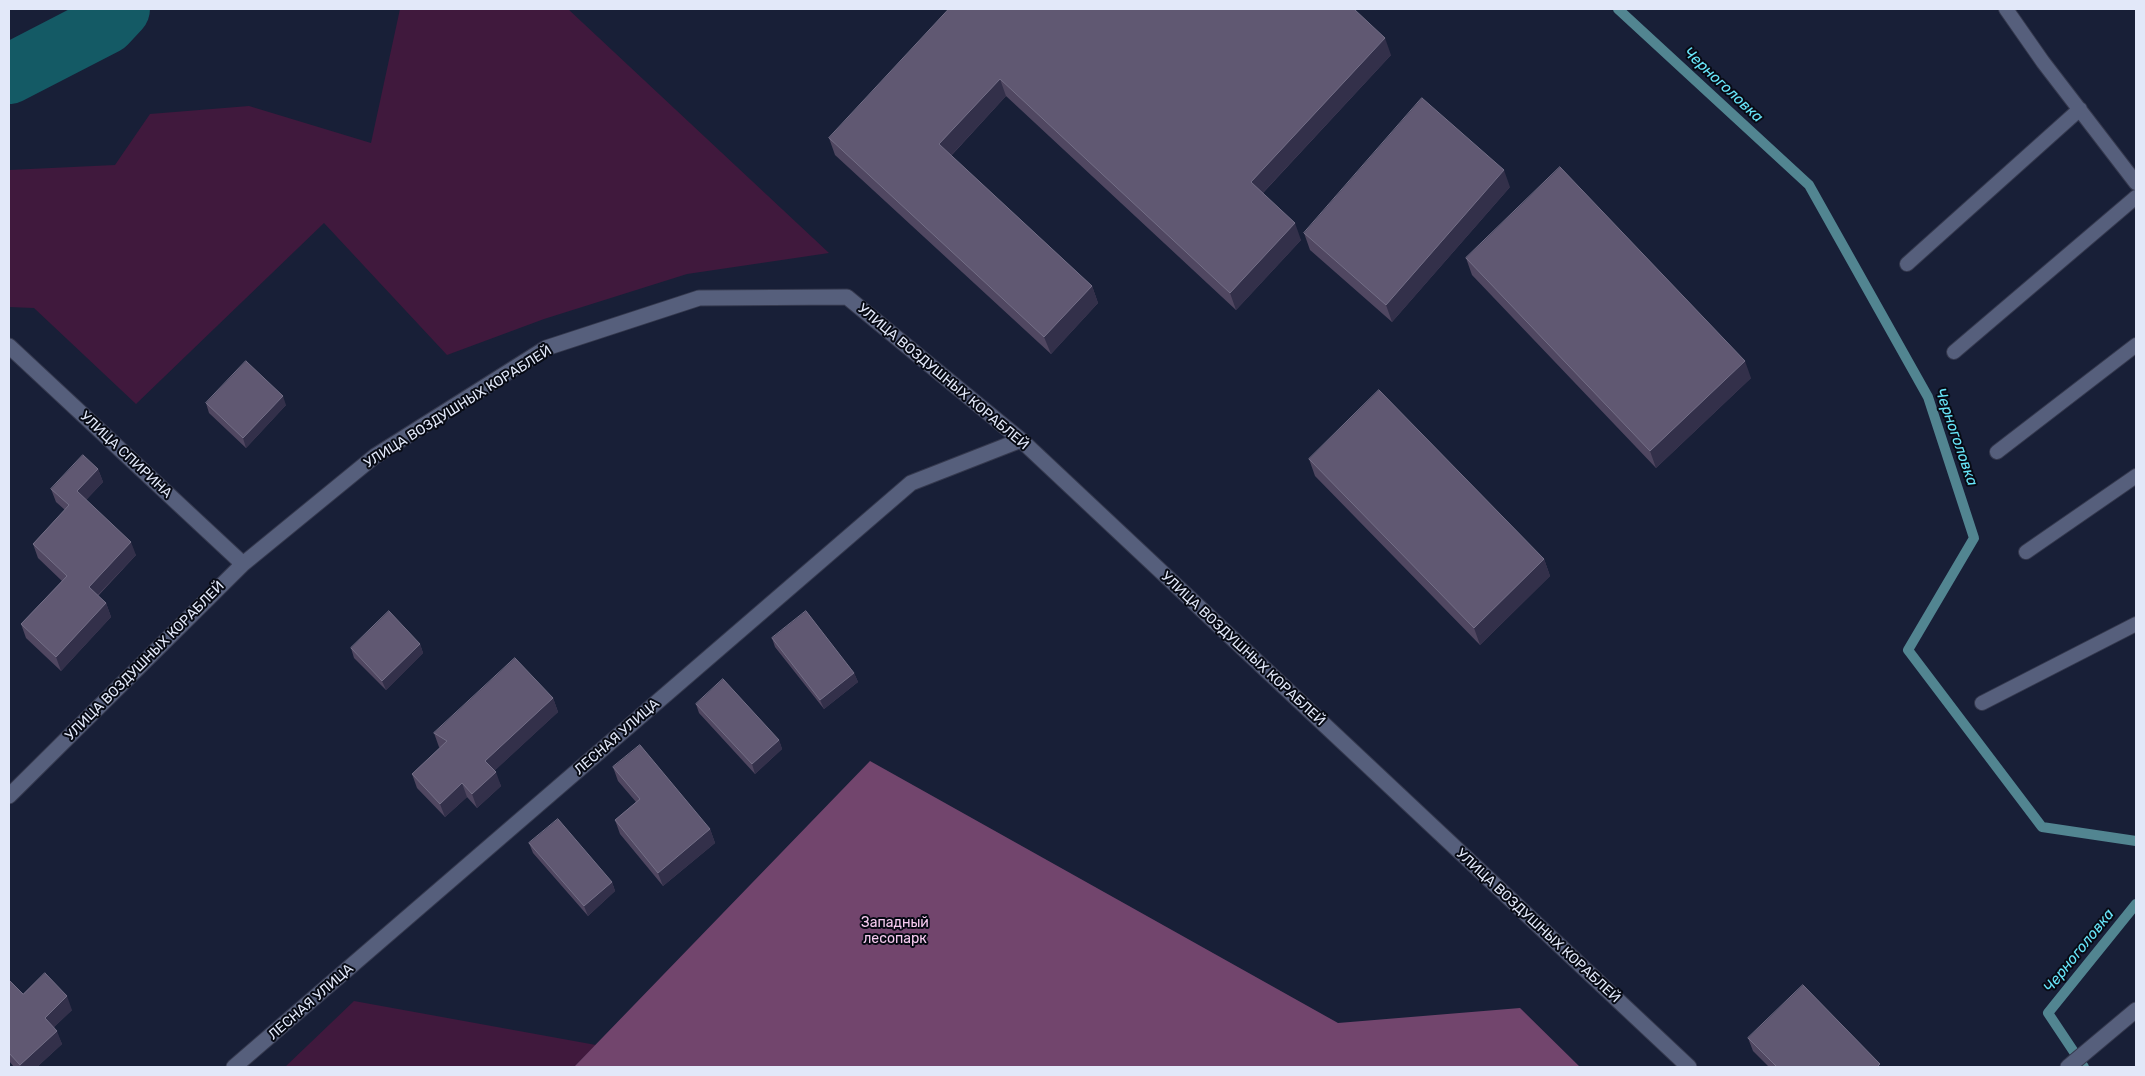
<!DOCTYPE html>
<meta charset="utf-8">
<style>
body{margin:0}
#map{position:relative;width:2145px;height:1076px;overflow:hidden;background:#181f37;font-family:Rubik,sans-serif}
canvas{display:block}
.frame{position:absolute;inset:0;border:10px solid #e2e8f9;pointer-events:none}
</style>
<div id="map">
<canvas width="2145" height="1076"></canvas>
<div class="frame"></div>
</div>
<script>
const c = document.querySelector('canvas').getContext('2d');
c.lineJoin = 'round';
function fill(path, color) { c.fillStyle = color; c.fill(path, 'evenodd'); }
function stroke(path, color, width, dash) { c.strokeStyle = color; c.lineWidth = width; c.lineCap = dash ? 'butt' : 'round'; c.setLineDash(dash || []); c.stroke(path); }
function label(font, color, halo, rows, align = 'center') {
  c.font = font + ' Rubik,sans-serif'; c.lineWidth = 4; c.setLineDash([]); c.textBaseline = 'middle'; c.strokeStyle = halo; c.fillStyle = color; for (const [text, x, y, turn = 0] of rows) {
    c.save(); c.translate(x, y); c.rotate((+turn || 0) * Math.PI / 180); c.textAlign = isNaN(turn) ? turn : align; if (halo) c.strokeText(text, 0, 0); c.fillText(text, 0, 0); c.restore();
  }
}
fill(new Path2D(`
 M400,9H568L829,253L687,274L544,319L447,355L324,223L136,404L34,308L9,307V170L115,165L150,114L249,106L371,143Z
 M354,1001L596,1045L574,1067H285Z`), '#40193d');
fill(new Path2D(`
 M870,761L1338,1023L1520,1008L1580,1067H574Z`), '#72456d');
stroke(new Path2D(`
 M1618,9L1809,185L1928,397L1974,538L1908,650L2042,827L2136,841
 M2084,1067L2048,1013L2136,904`), '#528591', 10);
stroke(new Path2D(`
 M9,74L106,24L120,9`), '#145a65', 60);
const lane = new Path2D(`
 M2006,9L2043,62L2136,183
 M1907,264L2080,109
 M1954,352L2136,197
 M1997,452L2136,345
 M2026,552L2136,476
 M1982,703L2136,624`);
const street = new Path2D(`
 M9,346L243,564
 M9,796L243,564L375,456L546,348L699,298L847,297L1021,440L1689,1067
 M234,1067L911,483L1021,440`);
const secondary = new Path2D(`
 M2068,1067L2136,1010`);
stroke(lane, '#35394e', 16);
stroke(street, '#35394e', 17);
stroke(secondary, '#35394e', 17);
stroke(lane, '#565f7c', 14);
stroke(street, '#565f7c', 15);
stroke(secondary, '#565f7c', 15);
fill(new Path2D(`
 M949,9L1391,55L1263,193L1301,240L1236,310L1006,96L951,156L1092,286L1098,303L1051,354L835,155L829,138Z
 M1510,187L1392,322L1310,250L1304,233Z
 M1466,258L1751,378L1656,468L1472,275Z
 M206,403L286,405L246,448L209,413Z
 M1309,459L1544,559L1550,576L1480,645L1315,476Z
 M98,469L103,482L86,500L136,555L98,596L106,603L111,617L61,671L26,638L21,624L62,581L38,558L33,544L65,510L56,502L51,489Z
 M772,638L854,673L858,682L824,709L775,647Z
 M420,644L423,653L386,690L354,658L351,648Z
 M553,698L558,712L494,771L501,786L477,808L467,797L445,817L417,788L412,774L440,748L439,747L434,733Z
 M696,704L779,740L782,749L755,774L699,713Z
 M613,767L710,829L715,843L663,886L620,834L615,820L636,802L618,781Z
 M529,843L612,882L615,891L588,916L533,853Z
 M9,980L23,994L72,1010L54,1027L62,1044L37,1067H14L9,1061Z
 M1748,1038L1881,1067H1769L1753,1051Z`), '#504761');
fill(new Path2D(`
 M1385,38L1391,55L1257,199L1251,182Z
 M1000,79L1006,96L945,162L939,144Z
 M1504,170L1510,187L1392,322L1386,305Z
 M1295,223L1301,240L1236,310L1230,293Z
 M1092,286L1098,303L1051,354L1044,337Z
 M1745,361L1751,378L1656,468L1650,451Z
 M283,396L286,405L246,448L243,438Z
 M98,469L103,482L82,504L77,491Z
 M131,542L136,555L93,600L89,587Z
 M1544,559L1550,576L1480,645L1474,628Z
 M106,603L111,617L61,671L56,657Z
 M420,644L423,653L386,690L382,681Z
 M854,673L858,682L824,709L820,700Z
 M553,698L558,712L490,775L485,761Z
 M779,740L782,749L755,774L752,764Z
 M496,772L501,786L477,808L472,794Z
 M462,783L467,797L445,817L440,804Z
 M710,829L715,843L663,886L658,873Z
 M612,882L615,891L588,916L584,906Z
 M67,996L72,1010L50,1031L45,1018Z
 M57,1031L62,1044L37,1067H21L20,1065Z`), '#33304a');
const building = new Path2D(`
 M949,9H1354L1385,38L1251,182L1295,223L1230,293L1000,79L939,144L1092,286L1044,337L829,138Z
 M1422,98L1504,170L1386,305L1304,233Z
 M1560,167L1745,361L1650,451L1466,258Z
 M246,361L283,396L243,438L206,403Z
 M1379,390L1544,559L1474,628L1309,459Z
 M83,455L98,469L77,491L131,542L89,587L106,603L56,657L21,624L67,576L33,544L69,505L51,489Z
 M389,611L420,644L382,681L351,648Z
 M806,611L854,673L820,700L772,638Z
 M515,658L553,698L485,761L496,772L472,794L462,783L440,804L412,774L447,741L434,733Z
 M723,679L779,740L752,764L696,704Z
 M640,745L710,829L658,873L615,820L640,799L613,767Z
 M558,819L612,882L584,906L529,843Z
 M45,973L67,996L45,1018L57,1031L20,1065L9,1053V980L23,994Z
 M1803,985L1880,1064L1877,1067H1777L1748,1038Z`);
fill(building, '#605872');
stroke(building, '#746f87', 1);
label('14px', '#e2e8f9', '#070a14', [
 ["УЛИЦА ВОЗДУШНЫХ КОРАБЛЕЙ",943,377,40],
 ["УЛИЦА ВОЗДУШНЫХ КОРАБЛЕЙ",458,407,-32],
 ["УЛИЦА СПИРИНА",126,455,43],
 ["УЛИЦА ВОЗДУШНЫХ КОРАБЛЕЙ",1243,649,43],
 ["УЛИЦА ВОЗДУШНЫХ КОРАБЛЕЙ",145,661,-45],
 ["ЛЕСНАЯ УЛИЦА",617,737,-41],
 ["УЛИЦА ВОЗДУШНЫХ КОРАБЛЕЙ",1538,926,43],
 ["ЛЕСНАЯ УЛИЦА",311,1002,-41]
]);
label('14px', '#f7cbf0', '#070a14', [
 ["Западный",895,923],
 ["лесопарк",895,939]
]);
label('italic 15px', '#68e6fa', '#070a14', [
 ["Черноголовка",1723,85,43],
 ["Черноголовка",1956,437,71],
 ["Черноголовка",2079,951,-51]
]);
</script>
